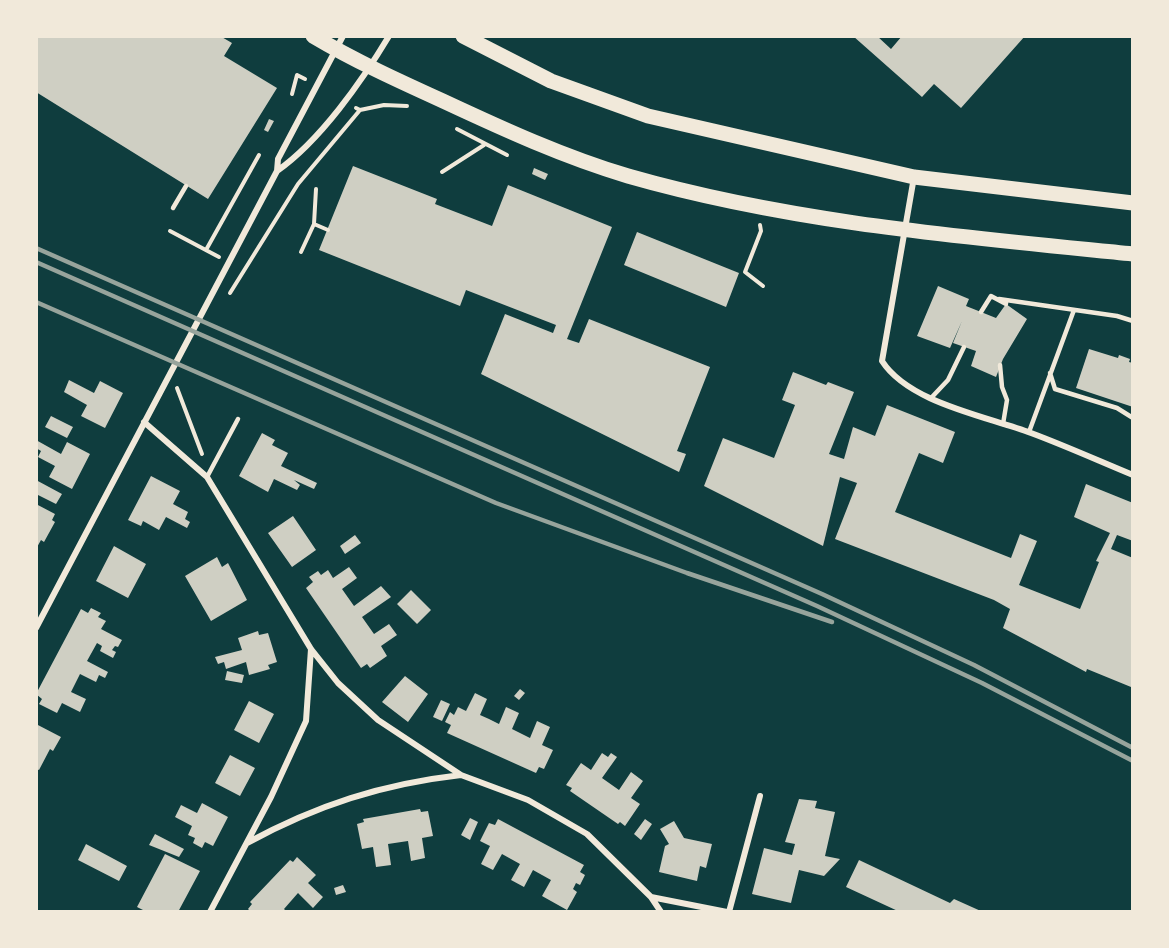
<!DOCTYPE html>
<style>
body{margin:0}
#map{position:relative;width:1169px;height:948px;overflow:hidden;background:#0f3d3e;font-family:"Zilla Slab",serif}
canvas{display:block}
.frame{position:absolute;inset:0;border:38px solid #f1e9da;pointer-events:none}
</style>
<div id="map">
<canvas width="1169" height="948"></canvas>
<div class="frame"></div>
</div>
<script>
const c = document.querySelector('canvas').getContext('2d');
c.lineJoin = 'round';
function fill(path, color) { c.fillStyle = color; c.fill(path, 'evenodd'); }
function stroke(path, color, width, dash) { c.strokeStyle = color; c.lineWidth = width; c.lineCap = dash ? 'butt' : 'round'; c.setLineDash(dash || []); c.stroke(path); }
fill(new Path2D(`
 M36,36H220L232,43L224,56L277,88L208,199L36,92Z
 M853,36H877L891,49L902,36H1025L961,108L934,84L922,97Z
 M269,119L274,121L268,132L264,130Z
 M353,166L437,199L435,204L492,226L508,185L612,227L567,339L579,343L589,319L710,367L677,451L686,454L679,472L481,374L505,314L553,333L556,325L466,290L460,306L319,250Z
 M534,168L548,174L545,180L532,174Z
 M637,232L739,273L726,307L624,265Z
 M938,286L969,299L966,306L996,318L1006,304L1027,319L1003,359L996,377L971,366L976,351L953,343L962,321L950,348L917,336Z
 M1089,349L1118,358L1119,355L1130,359L1129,362L1133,363V407L1076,388Z
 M793,372L826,385L828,382L854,392L829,454L844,459L853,427L875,436L887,405L955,432L943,463L919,453L895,512L1011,558L1020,534L1037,541L1019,585L1080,609L1099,562L1096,561L1110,533L1074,517L1086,484L1133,503V541L1117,535L1111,549L1133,558L1131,687L1087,669L1086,672L1003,628L1010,609L994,600L835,539L857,483L840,477L823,546L704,486L723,438L774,458L795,405L782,400Z
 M69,380L94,393L100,381L123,393L105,428L81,416L87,405L64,392Z
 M51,416L73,427L67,438L45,427Z
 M262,433L275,440L272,445L288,453L281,466L317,483L314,489L294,480L300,485L297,490L274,479L268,492L239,476Z
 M36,440L61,454L67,442L90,454L72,489L49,477L55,466L38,457L41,451L36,448Z
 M151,476L180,491L173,504L188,512L185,519L190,522L187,528L166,517L159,530L143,521L141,526L128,520Z
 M36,480L62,494L56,504L36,494Z
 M36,504L55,514L52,520L55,522L44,542L41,540L36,549Z
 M293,516L316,550L292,567L268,533Z
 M355,535L361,543L345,554L340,546Z
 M114,546L146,564L128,598L96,581Z
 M217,557L222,567L228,563L247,600L211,621L185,576Z
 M349,567L357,578L342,589L354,606L381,586L391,597L362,617L374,634L389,624L397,635L381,646L387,656L370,668L367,664L361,668L306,588L313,582L309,577L318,571L321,575L328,570L333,578Z
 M411,590L431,610L417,624L397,604Z
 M91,608L101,613L98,617L106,621L101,629L122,640L118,647L115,646L112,650L116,652L113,658L100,651L102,646L97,643L87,661L108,672L105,678L99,675L96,682L80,674L71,692L86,699L80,712L62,703L57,713L39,704L42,699L36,694L81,609L88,613Z
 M258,631L259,635L268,633L277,662L268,665L270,669L249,675L246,662L226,669L224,662L218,664L215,657L242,650L238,638Z
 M227,671L244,675L242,683L225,680Z
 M405,676L428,694L408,722L382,702Z
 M520,689L525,693L519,700L514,696Z
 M475,693L487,699L480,715L489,719L499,724L506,707L519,713L512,729L530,738L537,721L550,727L542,745L553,750L544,769L539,767L536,773L447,733L451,725L445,722L450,712L454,715L458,707L466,711Z
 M441,700L450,704L442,721L433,717Z
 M249,701L274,714L259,743L234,730Z
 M36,724L61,737L53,751L50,749L39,770L36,769Z
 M602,753L608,757L611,753L617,757L602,778L619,790L631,772L643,781L631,798L640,804L625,826L620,822L618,824L570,791L572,788L566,785L581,763L591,770Z
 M230,755L255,768L240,796L215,783Z
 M799,799L817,801L815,808L835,812L825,856L840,859L824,876L799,870L791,903L752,894L764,848L792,855L795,844L785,842Z
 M202,803L228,817L213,846L205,842L202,848L193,843L195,838L188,835L192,826L175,817L181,805L197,813Z
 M420,809L421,812L428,811L433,836L422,838L425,858L411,861L408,841L388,844L391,865L376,867L373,847L362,849L357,824L364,822L363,819Z
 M470,818L478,822L470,840L461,835Z
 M498,819L584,865L580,872L585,875L580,885L576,883L573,889L577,892L567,910L542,896L551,880L533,870L524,887L511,880L520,864L502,854L493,870L481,864L490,846L480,841L489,823L495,825Z
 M645,819L652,824L641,840L634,834Z
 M674,821L684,838L712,844L706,868L700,866L697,881L659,872L665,846L669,844L660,829Z
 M155,834L184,849L179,857L149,845Z
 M86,844L127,866L119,881L78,860Z
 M165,854L200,871L178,912H147L137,907Z
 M297,857L316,875L308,883L323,897L313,908L298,893L284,909L287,912H251L248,909L252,904L250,902L290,860L293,862Z
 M859,860L950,903L954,899L983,912H900L846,887Z
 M343,885L346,892L336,895L334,888Z`), '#cfcfc3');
stroke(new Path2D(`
 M292,94L297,75L305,79
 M360,110L384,105L407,106
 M457,129L507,155
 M442,172L484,145
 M314,224L316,189
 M760,225L761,231L745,272L763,286
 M170,231L219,257
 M206,250L259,155
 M301,252L314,224L328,230
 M230,293L298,184L360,110L356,108
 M177,388L202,454`), '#f1e9da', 4);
stroke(new Path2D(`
 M173,208L186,186
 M999,299L1117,316L1133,321
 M981,312L991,296L1006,304
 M1000,365L1002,387L1007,400L1003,424
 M1050,373L1055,389L1117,408L1133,418
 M932,397L948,380L964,347
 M1029,432L1074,310
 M207,477L238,419`), '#f1e9da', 4.5);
stroke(new Path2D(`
 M277,171L278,159L343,36
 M914,177L882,361C909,403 986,416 1031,433C1066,446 1099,461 1133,475
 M144,422L207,477L311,649L338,683L378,720L461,775L528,800L587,834L651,897L727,912
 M36,628L277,171C320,141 362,81 389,36
 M247,843C317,805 382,784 461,775
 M651,897L661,912
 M210,912L271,797L306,721L311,649
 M729,912L760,796`), '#f1e9da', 6);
stroke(new Path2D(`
 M313,36C355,61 399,81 443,101C503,129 564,157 628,176C792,223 964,237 1133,254
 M463,36L551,81L648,116L914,177L1133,203`), '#f1e9da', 15);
stroke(new Path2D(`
 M36,248L822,594L974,665L1133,748
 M36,262L817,606L982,683L1133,761
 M36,302L496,503L687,573L832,622`), '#97a49c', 4.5);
</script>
